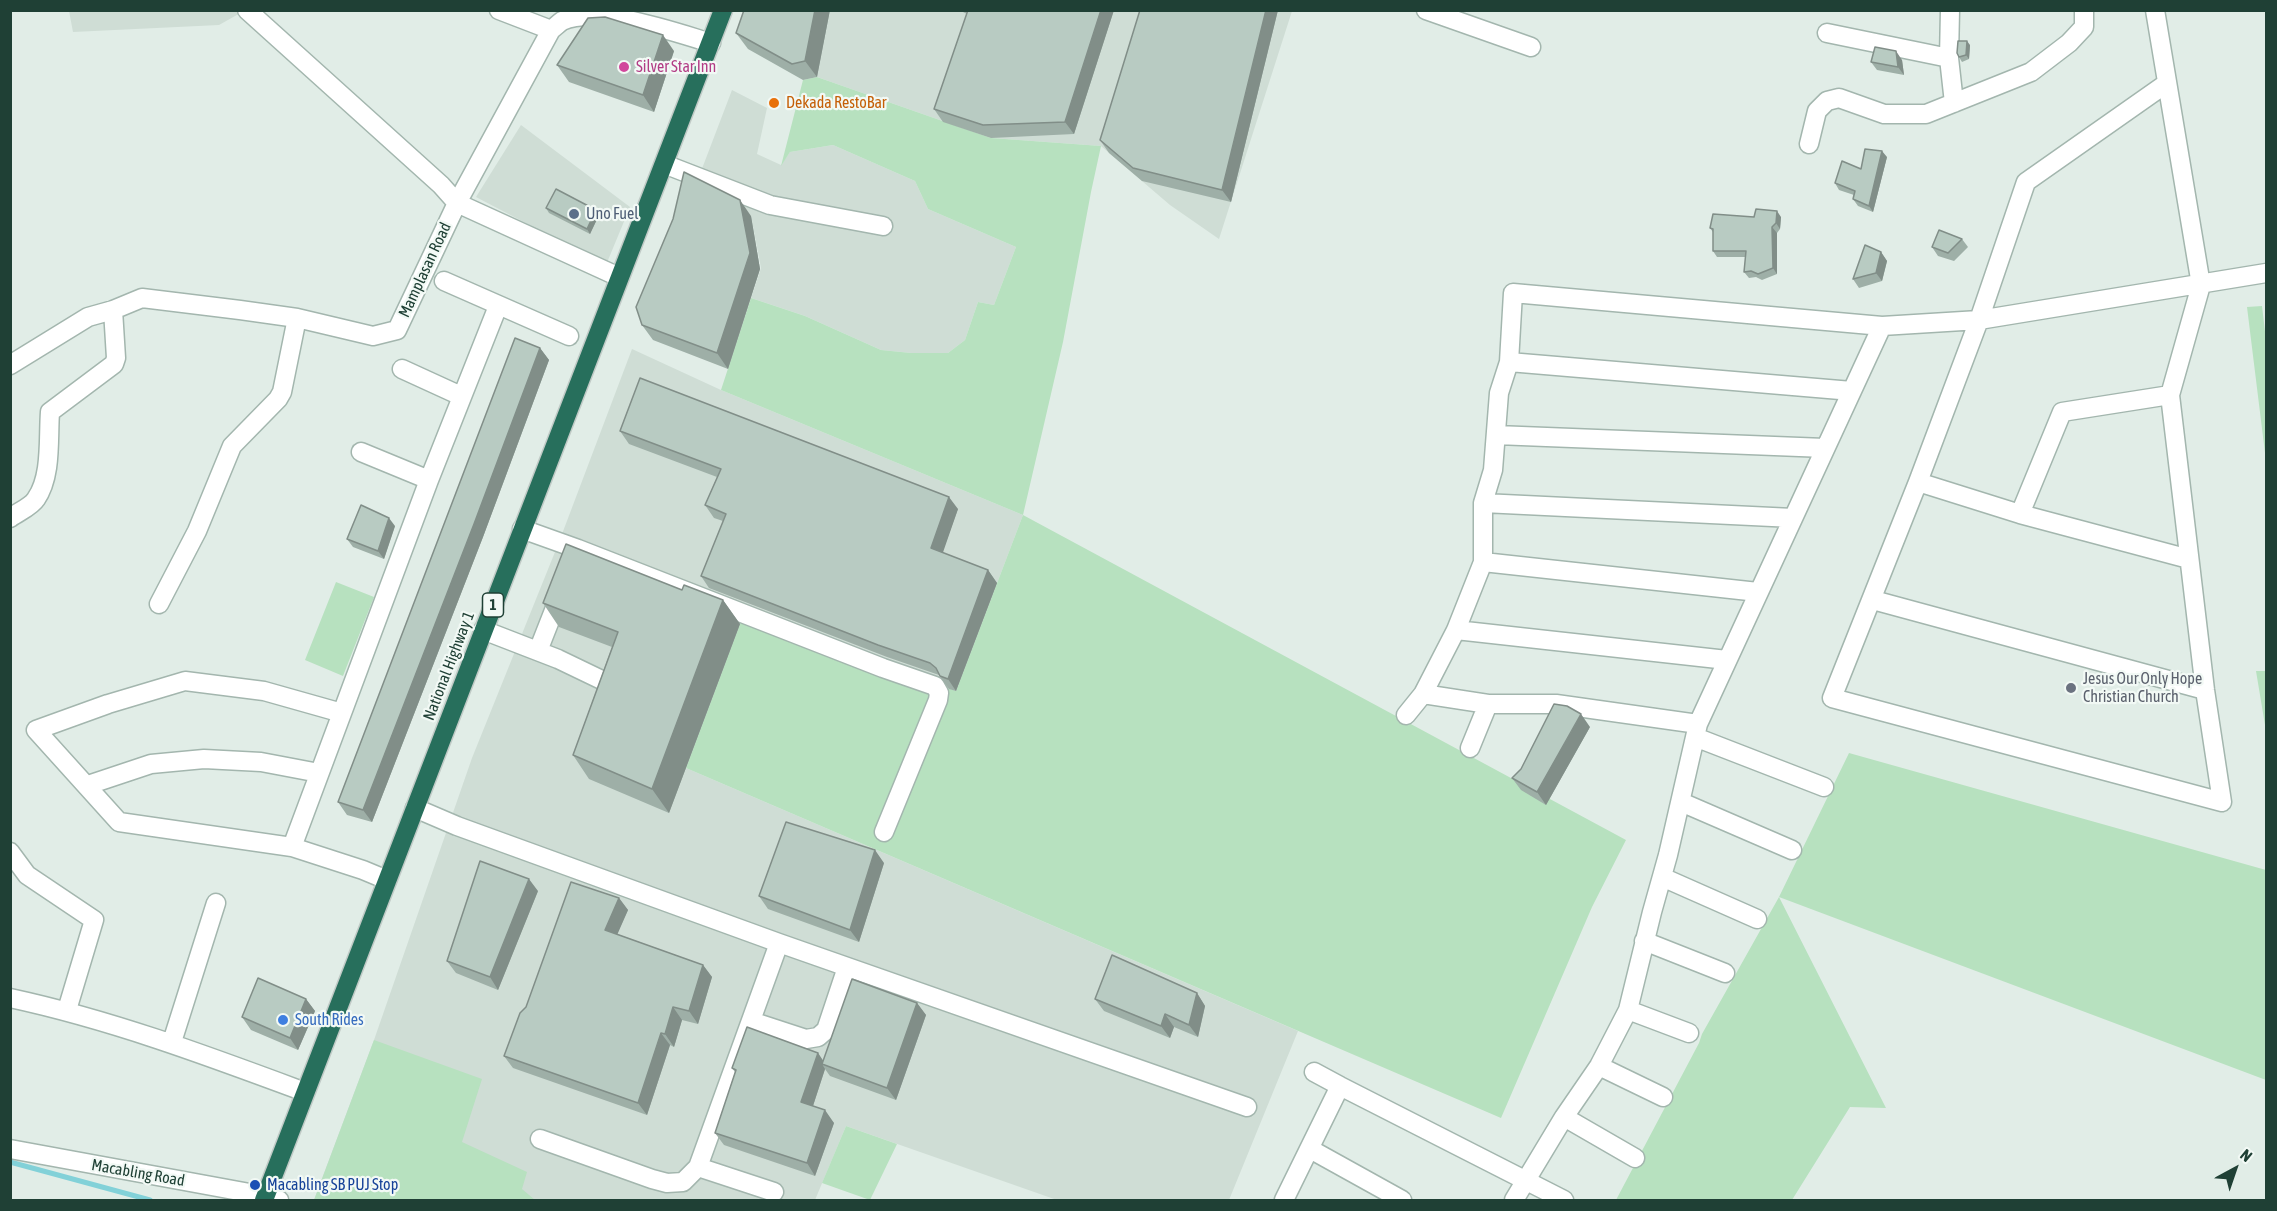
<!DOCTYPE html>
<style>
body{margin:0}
#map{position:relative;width:2277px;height:1211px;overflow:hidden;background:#e1ede7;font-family:"Asap Condensed",sans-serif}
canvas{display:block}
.frame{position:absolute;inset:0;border:12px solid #1f4035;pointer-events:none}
.north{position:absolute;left:2205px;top:1139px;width:60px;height:60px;-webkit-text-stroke:4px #f2f9f5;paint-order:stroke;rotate:40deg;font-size:16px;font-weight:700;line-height:24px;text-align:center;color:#1f4035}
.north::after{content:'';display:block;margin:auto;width:21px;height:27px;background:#1f4035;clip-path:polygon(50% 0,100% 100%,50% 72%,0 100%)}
</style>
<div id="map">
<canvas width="2277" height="1211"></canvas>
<div class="frame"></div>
<div class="north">N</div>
</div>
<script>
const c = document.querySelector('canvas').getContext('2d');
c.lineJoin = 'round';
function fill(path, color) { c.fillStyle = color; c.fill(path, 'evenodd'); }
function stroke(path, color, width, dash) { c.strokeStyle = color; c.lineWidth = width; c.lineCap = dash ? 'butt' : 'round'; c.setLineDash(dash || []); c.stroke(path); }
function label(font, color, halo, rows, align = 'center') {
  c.font = font + ' "Asap Condensed",sans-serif'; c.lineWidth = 4.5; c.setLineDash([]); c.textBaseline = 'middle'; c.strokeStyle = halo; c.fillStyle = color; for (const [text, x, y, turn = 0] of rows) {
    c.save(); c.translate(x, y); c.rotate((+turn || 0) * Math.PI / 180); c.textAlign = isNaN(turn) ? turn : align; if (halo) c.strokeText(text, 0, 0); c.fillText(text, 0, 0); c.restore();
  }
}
fill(new Path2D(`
 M69,11H244L219,25L73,32Z
 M830,11H1292L1219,239L1170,205L1101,146L991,138L817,77Z
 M732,90L767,108L757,154L781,165L790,152L833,145L915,181L928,209L1016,247L994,305L978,302L965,340L948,353H911L881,350L805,316L751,298L761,268L751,216L695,187Z
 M521,125L630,207L606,265L476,197Z
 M632,349L721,390L1023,515L956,691L715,601L744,613L686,768L1298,1031L1229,1200H1057L846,1126L815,1200H314L374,1040L472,758L559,542Z`), '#cfddd5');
fill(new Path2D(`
 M817,77L991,138L1101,146L1091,192L1063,342L1023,515L1626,840L1592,907L1501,1118L686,768L744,613L956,691L1023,515L721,390L751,298L805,316L881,350L911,353H948L965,340L978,302L994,305L1016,247L928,209L915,181L833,145L790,152L781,166L803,80Z
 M2262,306L2266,340V461L2247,307Z
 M336,582L374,597L343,676L305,660Z
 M2256,671H2266V731Z
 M1849,753L2266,870V1080L1779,897L1886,1108L1850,1107L1792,1200H1616L1699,1043L1702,1034L1779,897Z
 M374,1040L482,1079L462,1142L527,1172L522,1189L535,1200H314Z
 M846,1126L897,1144L870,1200L822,1183Z`), '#b7e1bf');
stroke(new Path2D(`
 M10,1162L150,1200`), '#82d1d8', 5);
const minor = new Path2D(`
 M247,10L441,185L457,203L619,277
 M499,10L551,30
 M1426,10L1531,47
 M1950,10L1949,58L1954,103
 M2155,10L2201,285L2170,395L2205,690L2222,802L1832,698L1918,482L1979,320L2026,182L2167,83
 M1827,33L1949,58
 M1809,144L1817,111L1827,101L1839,98L1884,114H1926L2031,72L2069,43L2084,27V10
 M664,164L770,205L883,226
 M444,281L569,336
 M1509,362L1852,391
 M10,365L88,317L113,310L142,298L240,310L297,318L373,336L397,330L457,203L551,30C555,27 559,23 562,21C598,5 674,32 711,43
 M402,369L461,396
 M1496,435L1825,448
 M361,452L429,480
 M1918,482L2020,514L2189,559
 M1483,503L1793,518
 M2020,514L2062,412L2170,395
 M10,518C18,512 31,507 36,499C52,476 48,439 50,412L114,364L116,358L113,310
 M522,529L578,549L883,668L935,686L939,693L938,700L884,832
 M1483,562L1758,592
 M1873,600L2205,690
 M159,604L197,531L232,446L278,399L282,392L297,318
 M483,630L558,659L610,684
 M1456,630L1727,660
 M538,651L560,595
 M342,713L264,691L185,681L108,704L36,730L119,822L292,847L363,870L387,880
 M1406,715L1423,694
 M1698,724L1556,704H1488L1423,694L1456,630L1483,562V503L1493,470L1499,393L1509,362L1513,293L1882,326L1979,320L2266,273
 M1695,737L1824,787
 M1470,748L1488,704
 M88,785L151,764L204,759L261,762L319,773
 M1681,802L1792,850
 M415,808L457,826L779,943L1247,1107
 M292,847L429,480L498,306
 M10,852L27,875L94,920L67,1010
 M1662,877L1757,919
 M1644,941L1725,973
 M10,998C112,1020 208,1056 305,1092
 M1628,1010L1689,1033
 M751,1021L806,1039L818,1037L826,1030L847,967
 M172,1042L216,903
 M1599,1066L1663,1097
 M1340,1086L1564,1200
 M1564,1117L1635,1158
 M540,1139L652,1179L667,1183L683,1182L698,1167L779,943
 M10,1149L266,1196L279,1200
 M1310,1149L1402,1200
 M698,1167L774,1192
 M1284,1200L1340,1086L1314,1072
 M1514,1200L1564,1117L1599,1066L1628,1010L1652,912L1668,855L1698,724L1882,326`);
const highway = new Path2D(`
 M264,1200L723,10`);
stroke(minor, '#a3b6ae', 21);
stroke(highway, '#c0cac6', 21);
stroke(minor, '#fff', 18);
stroke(highway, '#276f5c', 18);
fill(new Path2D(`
 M744,10H830L817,77L803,80L748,49L736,33Z
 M959,10H1114L1074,134L991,138L943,122L934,109L967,14Z
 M1140,10H1278L1231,202L1142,181L1109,153L1100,140Z
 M1970,45L1969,59L1962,62L1959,57Z
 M674,51L654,112L569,82L557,65Z
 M1902,60L1904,75L1877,70L1871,62Z
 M1887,157L1873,212L1858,206L1853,199L1854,195L1839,190L1835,183L1861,169Z
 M546,208L596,210L599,215L590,234L549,213Z
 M751,216L760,269L728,369L653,340L642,325Z
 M1754,217H1781L1780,229L1777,233V274L1762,280L1756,277L1749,278L1744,272L1746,257H1717L1713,251V232L1710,228Z
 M1962,239L1968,247L1954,261L1938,256L1932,247Z
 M1881,252L1887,261L1882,281L1859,288L1853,279Z
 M540,348L549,360L483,537L372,822L347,815L338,802Z
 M620,431L958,509L942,553L988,570L997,583L956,691L949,689L941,678L939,675L887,657L709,588L701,576L723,521L714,518L705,505L717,477L629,444Z
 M395,526L384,559L353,547L347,539Z
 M682,590L723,600L740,624L669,813L589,779L573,755L612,647L559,627L543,603Z
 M1590,727L1546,805L1521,790L1512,778Z
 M884,863L859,942L768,909L759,896Z
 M538,891L498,990L456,973L447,961Z
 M619,898L628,910L617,934L703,965L712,977L698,1024L682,1020L674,1047L670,1045L647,1115L513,1068L504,1056L526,1007Z
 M1197,993L1205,1006L1198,1037L1174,1027L1170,1038L1104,1011L1095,999Z
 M306,999L315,1011L298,1050L251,1030L242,1017Z
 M917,1003L926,1015L896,1100L830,1076L825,1069L813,1106L834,1123L815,1176L724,1145L715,1133L735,1072L732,1068L818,1053L823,1061Z`), '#9eafa7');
fill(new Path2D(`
 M815,10H830L817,77L805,61Z
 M1101,10H1114L1074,134L1065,122Z
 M1266,10H1278L1231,202L1222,190Z
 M663,35L674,51L654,112L643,95Z
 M1967,41L1970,45L1969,59L1966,55Z
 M1896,51L1902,60L1904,75L1898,67Z
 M1882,151L1887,157L1873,212L1869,206Z
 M740,200L751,216L760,269L728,369L717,353Z
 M596,210L599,215L590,234L587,229Z
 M1777,211L1781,217L1780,229L1776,223Z
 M1772,227L1777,233V274L1773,268Z
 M1881,252L1887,261L1882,281L1876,273Z
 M540,348L549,360L483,537L372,822L363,810Z
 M949,497L958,509L940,561L931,548Z
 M389,518L395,526L384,559L378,551Z
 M988,570L997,583L956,691L948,679Z
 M723,600L740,624L669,813L652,789Z
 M1581,714L1590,727L1546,805L1537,792Z
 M875,850L884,863L859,942L850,930Z
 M529,879L538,891L498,990L490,977Z
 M619,898L628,910L614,942L605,930Z
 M703,965L712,977L698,1024L689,1011Z
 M1197,993L1205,1006L1198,1037L1189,1025Z
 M306,999L315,1011L298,1050L290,1038Z
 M917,1003L926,1015L896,1100L887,1088Z
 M673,1007L682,1020L674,1047L665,1034Z
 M1165,1014L1174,1027L1170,1038L1161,1026Z
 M661,1033L670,1045L647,1115L638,1103Z
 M818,1053L826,1065L822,1064L825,1069L810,1115L801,1102Z
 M825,1110L834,1123L815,1176L807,1163Z`), '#818e88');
const building = new Path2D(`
 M744,10H815L805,61L792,64L736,33Z
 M968,10H1101L1065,122L983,125L934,109Z
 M1140,10H1266L1222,190L1133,168L1100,140Z
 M605,17L663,35L643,95L557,65L588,18Z
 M1958,41H1967L1966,55L1959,57L1957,53Z
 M1875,47L1896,51L1898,67L1871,62Z
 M1865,149L1882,151L1869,206L1853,199L1855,191L1835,183L1842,161L1861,169Z
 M684,172L740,200L750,253L717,353L642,325L636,307L673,219Z
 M556,189L596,210L587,229L546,208Z
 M1756,209L1777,211L1776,223L1772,227L1773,268L1758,274L1751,271L1744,272L1746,251H1713V229L1710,228L1713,214L1754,217Z
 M1939,230L1962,239L1948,253L1932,247Z
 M1865,245L1881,252L1876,273L1853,279Z
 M515,338L540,348L474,524L363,810L338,802Z
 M640,378L949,497L931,548L988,570L948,679L940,676L936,668L930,663L878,645L701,576L726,514L705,505L721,469L620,431Z
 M361,505L389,518L378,551L347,539Z
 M566,544L682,590L684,585L723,600L652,789L573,755L618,632L543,603Z
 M1554,704L1567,706L1581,714L1537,792L1512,778L1521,769Z
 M786,822L875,850L850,930L759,896Z
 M480,861L529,879L490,977L447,961Z
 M571,882L619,898L605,930L703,965L689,1011L673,1007L665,1034L661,1033L638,1103L504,1056L520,1013L526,1007Z
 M1112,955L1197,993L1189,1025L1165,1014L1161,1026L1095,999Z
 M258,978L306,999L290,1038L242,1017Z
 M852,979L917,1003L887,1088L822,1064Z
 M747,1027L818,1053L801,1102L825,1110L807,1163L715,1133L736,1070L732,1068Z`);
fill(building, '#b8cbc2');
stroke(building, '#818e88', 1.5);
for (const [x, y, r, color] of [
 [624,67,6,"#d1479c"],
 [774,103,6,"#e8710a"],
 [574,214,6,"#5c6f8a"],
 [2071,688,6,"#6b7280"],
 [283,1020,6,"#3f7fe0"],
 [255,1185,6,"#1a4fb4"]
]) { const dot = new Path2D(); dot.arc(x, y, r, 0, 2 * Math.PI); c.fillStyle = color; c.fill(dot); stroke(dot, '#f2f9f5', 2); }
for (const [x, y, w] of [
 [493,605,21]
]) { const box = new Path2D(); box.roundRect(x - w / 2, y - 12, w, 24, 4.5); c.fillStyle = '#f2f9f5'; c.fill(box); stroke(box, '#1f4035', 1.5); }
label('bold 15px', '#1f4035', null, [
 ["1",493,605]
]);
label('16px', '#b23c85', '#f2f9f5', [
 ["Silver Star Inn",636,67]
], 'left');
label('16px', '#c56008', '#f2f9f5', [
 ["Dekada RestoBar",786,103]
], 'left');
label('16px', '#4e5e75', '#f2f9f5', [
 ["Uno Fuel",586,214]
], 'left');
label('16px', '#1f4035', '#f2f9f5', [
 ["Mamplasan Road",425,270,-65],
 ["National Highway 1",449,666,-69],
 ["Macabling Road",138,1173,10]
]);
label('16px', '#5b616d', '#f2f9f5', [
 ["Jesus Our Only Hope",2083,679],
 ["Christian Church",2083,697]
], 'left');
label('16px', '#366cbe', '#f2f9f5', [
 ["South Rides",295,1020]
], 'left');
label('16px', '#164399', '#f2f9f5', [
 ["Macabling SB PUJ Stop",267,1185]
], 'left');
</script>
